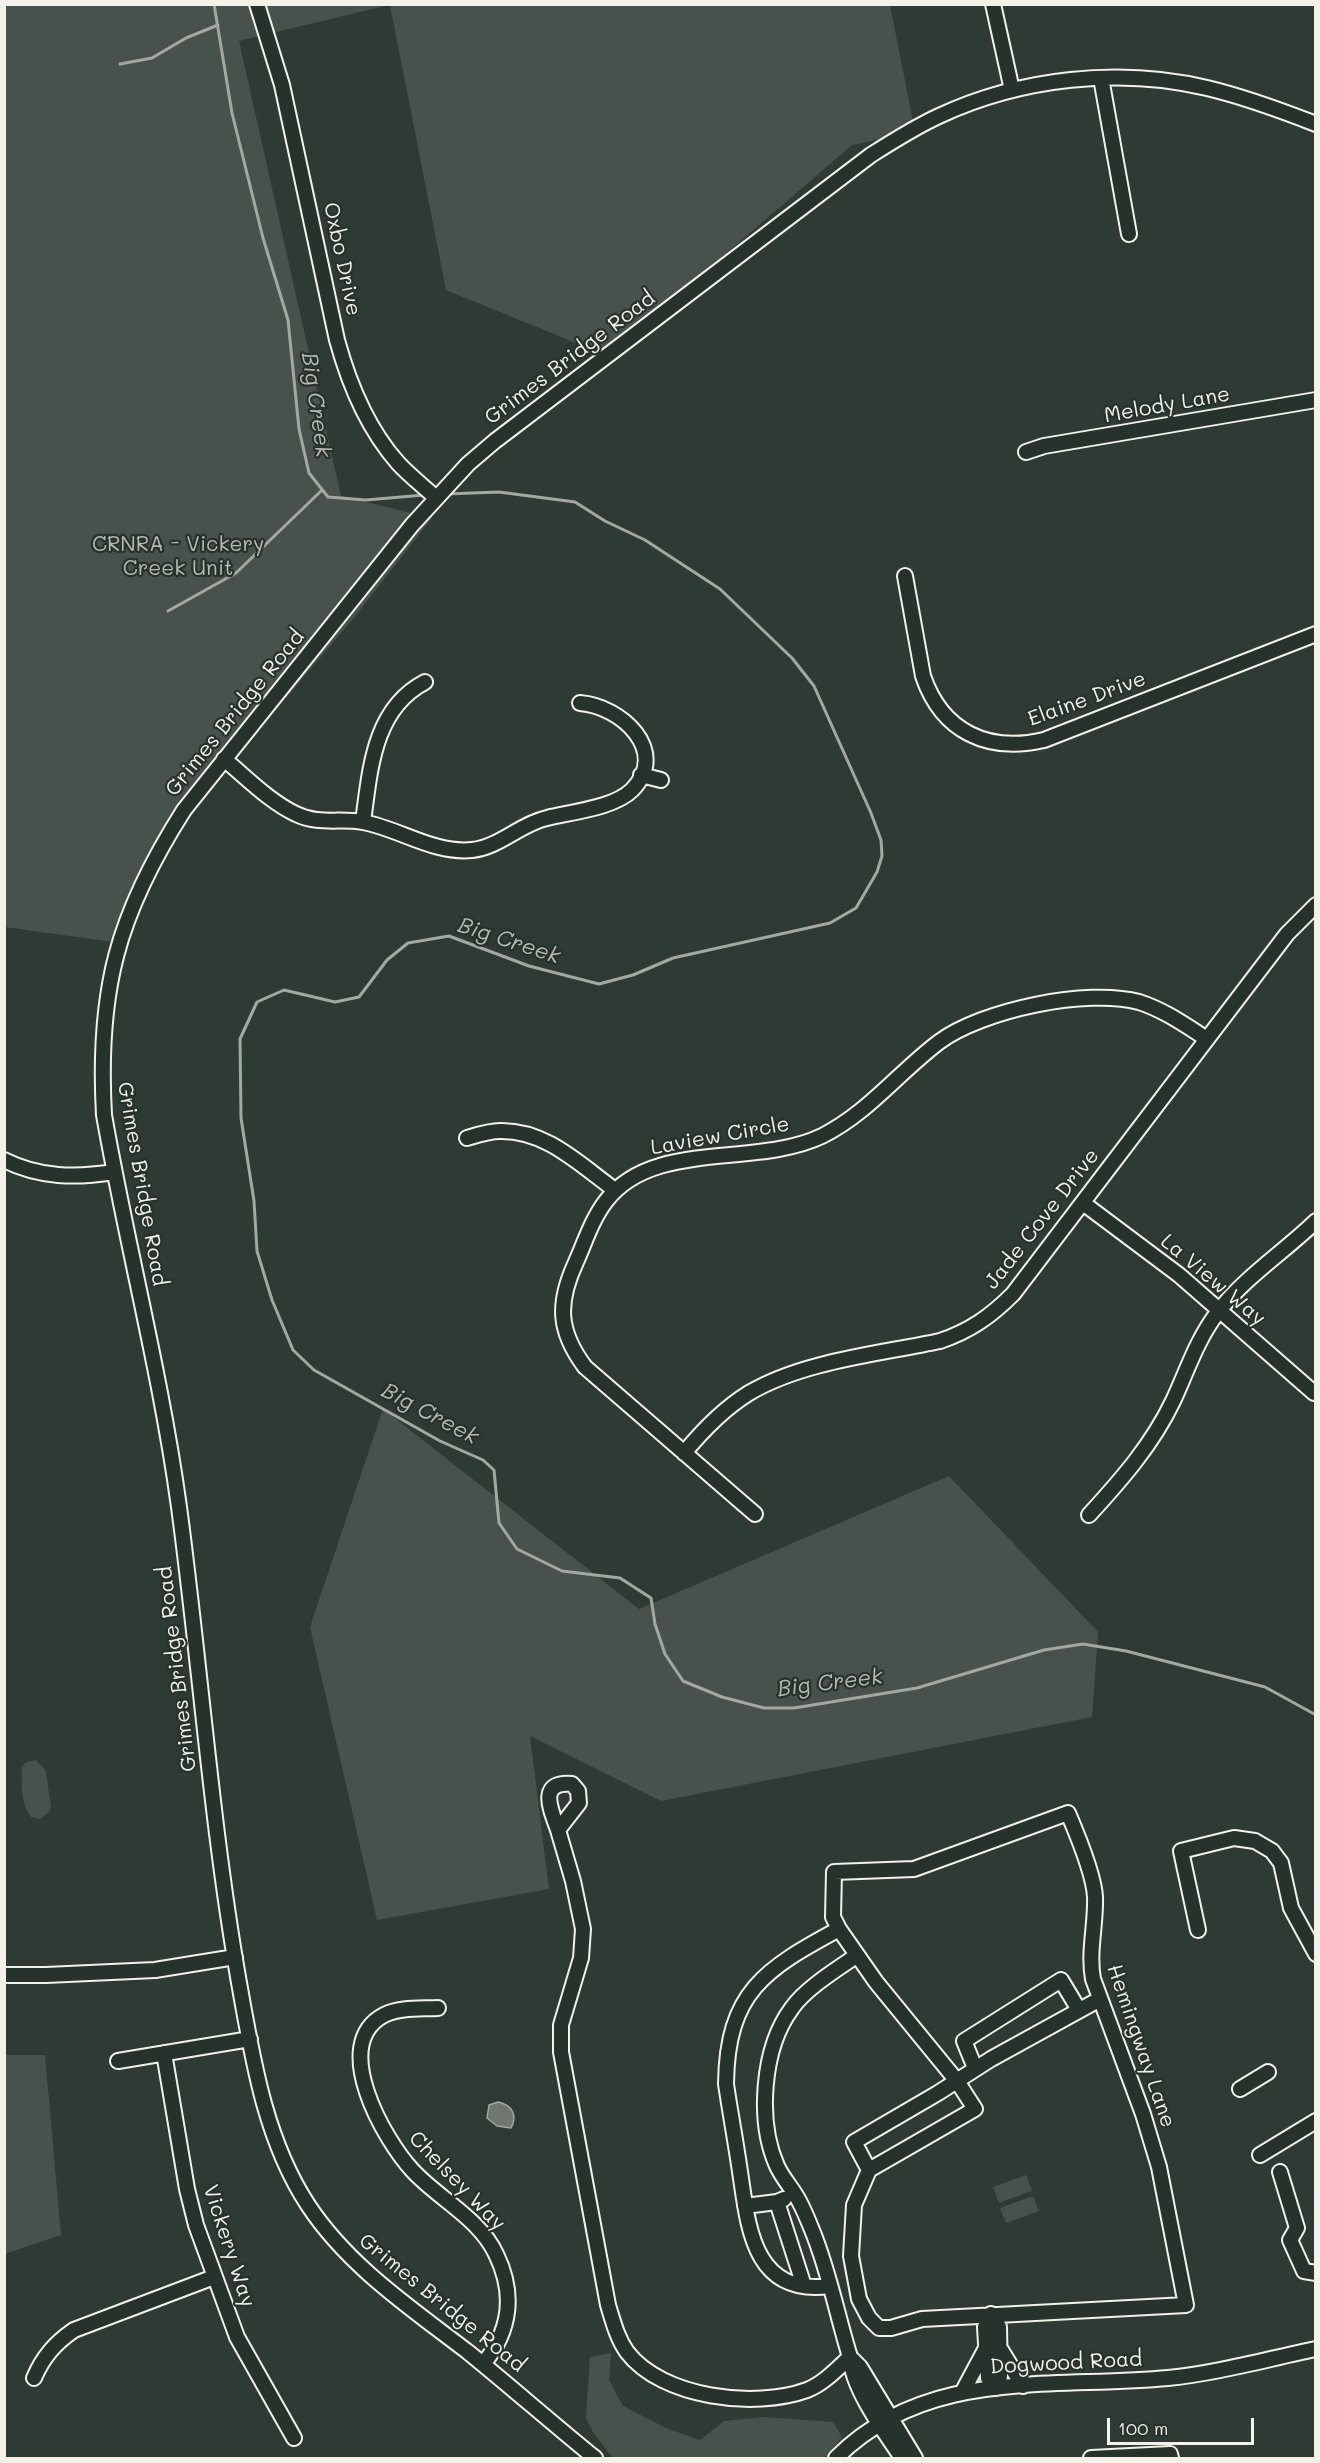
<!DOCTYPE html>
<style>
body{margin:0}
#map{position:relative;width:1320px;height:2463px;overflow:hidden;background:#2e3b34;font-family:Mali,sans-serif}
canvas{display:block}
.frame{position:absolute;inset:0;border:6px solid #f4f1e8;pointer-events:none}
.scale{position:absolute;left:1107px;top:2418px;width:147px;height:27px;box-sizing:border-box;border:3px solid #f4f1e8;border-top:0;padding-left:8px;font-size:18px;line-height:21px;white-space:nowrap;color:#f4f1e8;-webkit-text-stroke:4px #26332d;paint-order:stroke}
</style>
<div id="map">
<canvas width="1320" height="2463"></canvas>
<div class="frame"></div>
<div class="scale">100 m</div>
</div>
<script>
const c = document.querySelector('canvas').getContext('2d');
c.lineJoin = 'round';
function fill(path, color) { c.fillStyle = color; c.fill(path, 'evenodd'); }
function stroke(path, color, width, dash) { c.strokeStyle = color; c.lineWidth = width; c.lineCap = dash ? 'butt' : 'round'; c.setLineDash(dash || []); c.stroke(path); }
function label(font, color, halo, rows, align = 'center') {
  c.font = font + ' Mali,sans-serif'; c.lineWidth = 4.5; c.setLineDash([]); c.textBaseline = 'middle'; c.strokeStyle = halo; c.fillStyle = color; for (const [text, x, y, turn = 0] of rows) {
    c.save(); c.translate(x, y); c.rotate((+turn || 0) * Math.PI / 180); c.textAlign = isNaN(turn) ? turn : align; if (halo) c.strokeText(text, 0, 0); c.fillText(text, 0, 0); c.restore();
  }
}
fill(new Path2D(`
 M5,5H389L239,41L341,496L432,518L353,619L272,714L213,778L154,848L113,942L5,927Z
 M390,5H890L915,132L852,145L643,325L610,357L446,290Z
 M383,1409L639,1609L949,1476L1098,1632L1092,1717L661,1801L530,1736L549,1889L377,1920L310,1627Z
 M36,1760L46,1771L51,1807L49,1812L40,1819L31,1817C21,1804 21,1783 22,1767L26,1762Z
 M4,2055H45L61,2235L5,2254Z
 M1026,2175L1032,2191L999,2203L993,2187Z
 M1033,2196L1039,2211L1006,2223L1000,2208Z
 M611,2353L609,2380L623,2406L666,2428L700,2440L724,2421L764,2417L833,2422L842,2437L825,2458H613L594,2434L586,2418L590,2357Z`), '#48524c');
const water = new Path2D(`
 M498,2102C512,2105 518,2115 511,2128L497,2126L487,2118L489,2105Z`);
fill(water, '#6f7770');
stroke(water, '#a4a8a0', 1.5);
stroke(new Path2D(`
 M214,4L232,113L263,238L288,320L299,429L309,473L328,497L366,500L424,495
 M120,64L152,58L186,38L218,25
 M446,494L499,492L575,502L605,521L645,540L720,589L792,658L814,686L871,813L881,840L882,856L877,872L856,908L830,923L673,958L633,975L599,984L529,966L449,936L408,943L387,960L359,997L335,1002L284,990L257,1002L240,1039L241,1118L254,1201L257,1251L272,1300L293,1350L314,1370L440,1441L483,1460L494,1470L499,1523L517,1549L562,1571L620,1578L651,1598L655,1624L665,1654L683,1681L722,1697L764,1708H794L917,1688L1044,1650L1083,1644L1126,1651L1265,1687L1316,1715
 M168,611L236,573L322,490`), '#a4a8a0', 3);
const minor = new Path2D(`
 M257,4L282,85L337,340C349,384 367,428 398,463C409,475 423,486 435,497
 M993,4L1012,90
 M1101,78L1129,234
 M1026,452L1044,446L1316,400
 M905,576L923,676C942,732 988,753 1044,740L1316,634
 M224,759C247,778 270,802 296,814C318,825 340,818 363,822C400,829 434,854 472,850C500,847 520,824 547,818C571,812 614,808 632,790C670,751 621,706 580,703
 M641,775L661,780
 M363,822C370,771 373,709 425,682
 M467,1138C477,1135 489,1131 500,1131C546,1130 579,1164 615,1190
 M4,1160C40,1178 76,1178 114,1172
 M1083,1203L1179,1275L1314,1393
 M684,1453C703,1430 723,1409 749,1393C803,1361 879,1354 940,1341C970,1331 991,1316 1013,1294L1287,934L1316,905
 M755,1514L585,1367C558,1331 557,1303 576,1262C585,1242 592,1219 606,1201C653,1139 755,1168 822,1136C868,1113 898,1073 939,1042C982,1010 1087,988 1139,1002C1164,1010 1185,1025 1207,1039
 M1089,1515C1121,1480 1152,1445 1173,1401C1187,1371 1197,1339 1218,1312C1245,1277 1284,1252 1316,1221
 M1068,1813C1077,1834 1094,1874 1095,1897C1096,1925 1088,1952 1093,1979L1143,2114L1159,2167L1186,2305L922,2319L891,2328H879L869,2318L859,2299L851,2256L854,2205L869,2170L975,2109L957,2081L876,1982L839,1929L833,1917L834,1872L914,1869Z
 M558,1830C551,1810 537,1781 572,1784L578,1791L579,1803L558,1830L573,1881L583,1929L581,1958L561,2025V2052L608,2305C613,2321 617,2338 627,2352C662,2398 755,2409 807,2390C823,2384 837,2369 850,2357
 M1198,1930L1181,1851L1234,1838L1255,1841L1272,1851L1281,1863L1291,1908L1316,1954
 M856,1956C837,1969 805,1989 792,2008C762,2048 757,2121 777,2166C783,2179 793,2189 799,2201C804,2210 808,2220 812,2230C829,2271 837,2315 850,2357C853,2390 884,2431 902,2458
 M4,1975H46L155,1970L235,1957
 M438,2008C420,2009 400,2007 384,2015C329,2044 384,2140 413,2171C439,2199 479,2218 496,2254C515,2293 511,2331 483,2364
 M164,2053L187,2189L196,2225L237,2337L294,2438
 M118,2061L250,2039
 M975,2068L964,2041L1061,1980L1079,2010
 M1240,2089L1268,2072
 M1260,2155L1316,2121
 M869,2170L854,2142L938,2093L991,2059L1100,1999
 M1280,2172L1297,2228L1290,2240L1304,2271L1316,2273
 M777,2202L804,2286
 M745,2206L777,2202L784,2199
 M829,2286C750,2296 748,2222 739,2165C735,2138 730,2111 726,2084C727,1992 765,1969 839,1929
 M991,2314L985,2327L988,2378L996,2388
 M991,2314L999,2327L1000,2376L996,2388
 M1001,2350L1023,2386
 M852,2359L860,2367L915,2458
 M34,2378C43,2357 55,2343 74,2330L214,2277
 M963,2391L986,2348
 M595,2458C552,2423 511,2387 468,2352C411,2308 348,2266 308,2205C264,2138 252,2055 238,1977C211,1821 200,1663 179,1507C161,1375 127,1246 104,1115C97,991 117,915 184,810L412,525L468,464L495,441L871,155C893,141 915,127 939,116C1020,78 1120,67 1207,88C1245,97 1280,110 1316,124
 M836,2458C927,2367 1051,2389 1168,2378C1218,2373 1267,2359 1316,2349
 M1091,2458L1170,2454L1171,2458`);
stroke(minor, '#f4f1e8', 18);
stroke(minor, '#26332d', 14);
label('21px', '#f4f1e8', '#26332d', [
 ["Oxbo Drive",342,259,78],
 ["Grimes Bridge Road",570,358,-37],
 ["Melody Lane",1167,405,-10],
 ["Elaine Drive",1087,699,-20],
 ["Grimes Bridge Road",235,713,-51],
 ["Laview Circle",720,1136,-10],
 ["Grimes Bridge Road",142,1184,80],
 ["Jade Cove Drive",1042,1219,-52],
 ["La View Way",1213,1280,40],
 ["Grimes Bridge Road",177,1669,-97],
 ["Hemingway Lane",1141,2046,71],
 ["Chelsey Way",457,2181,46],
 ["Vickery Way",229,2246,72],
 ["Grimes Bridge Road",442,2303,39],
 ["Dogwood Road",1066,2363,-3]
]);
label('21px', '#b8b9b1', '#26332d', [
 ["CRNRA - Vickery",178,545],
 ["Creek Unit",178,569]
]);
label('italic 22px', '#b8bab2', '#26332d', [
 ["Big Creek",316,405,82],
 ["Big Creek",509,941,18],
 ["Big Creek",430,1414,28],
 ["Big Creek",830,1683,-7]
]);
</script>
